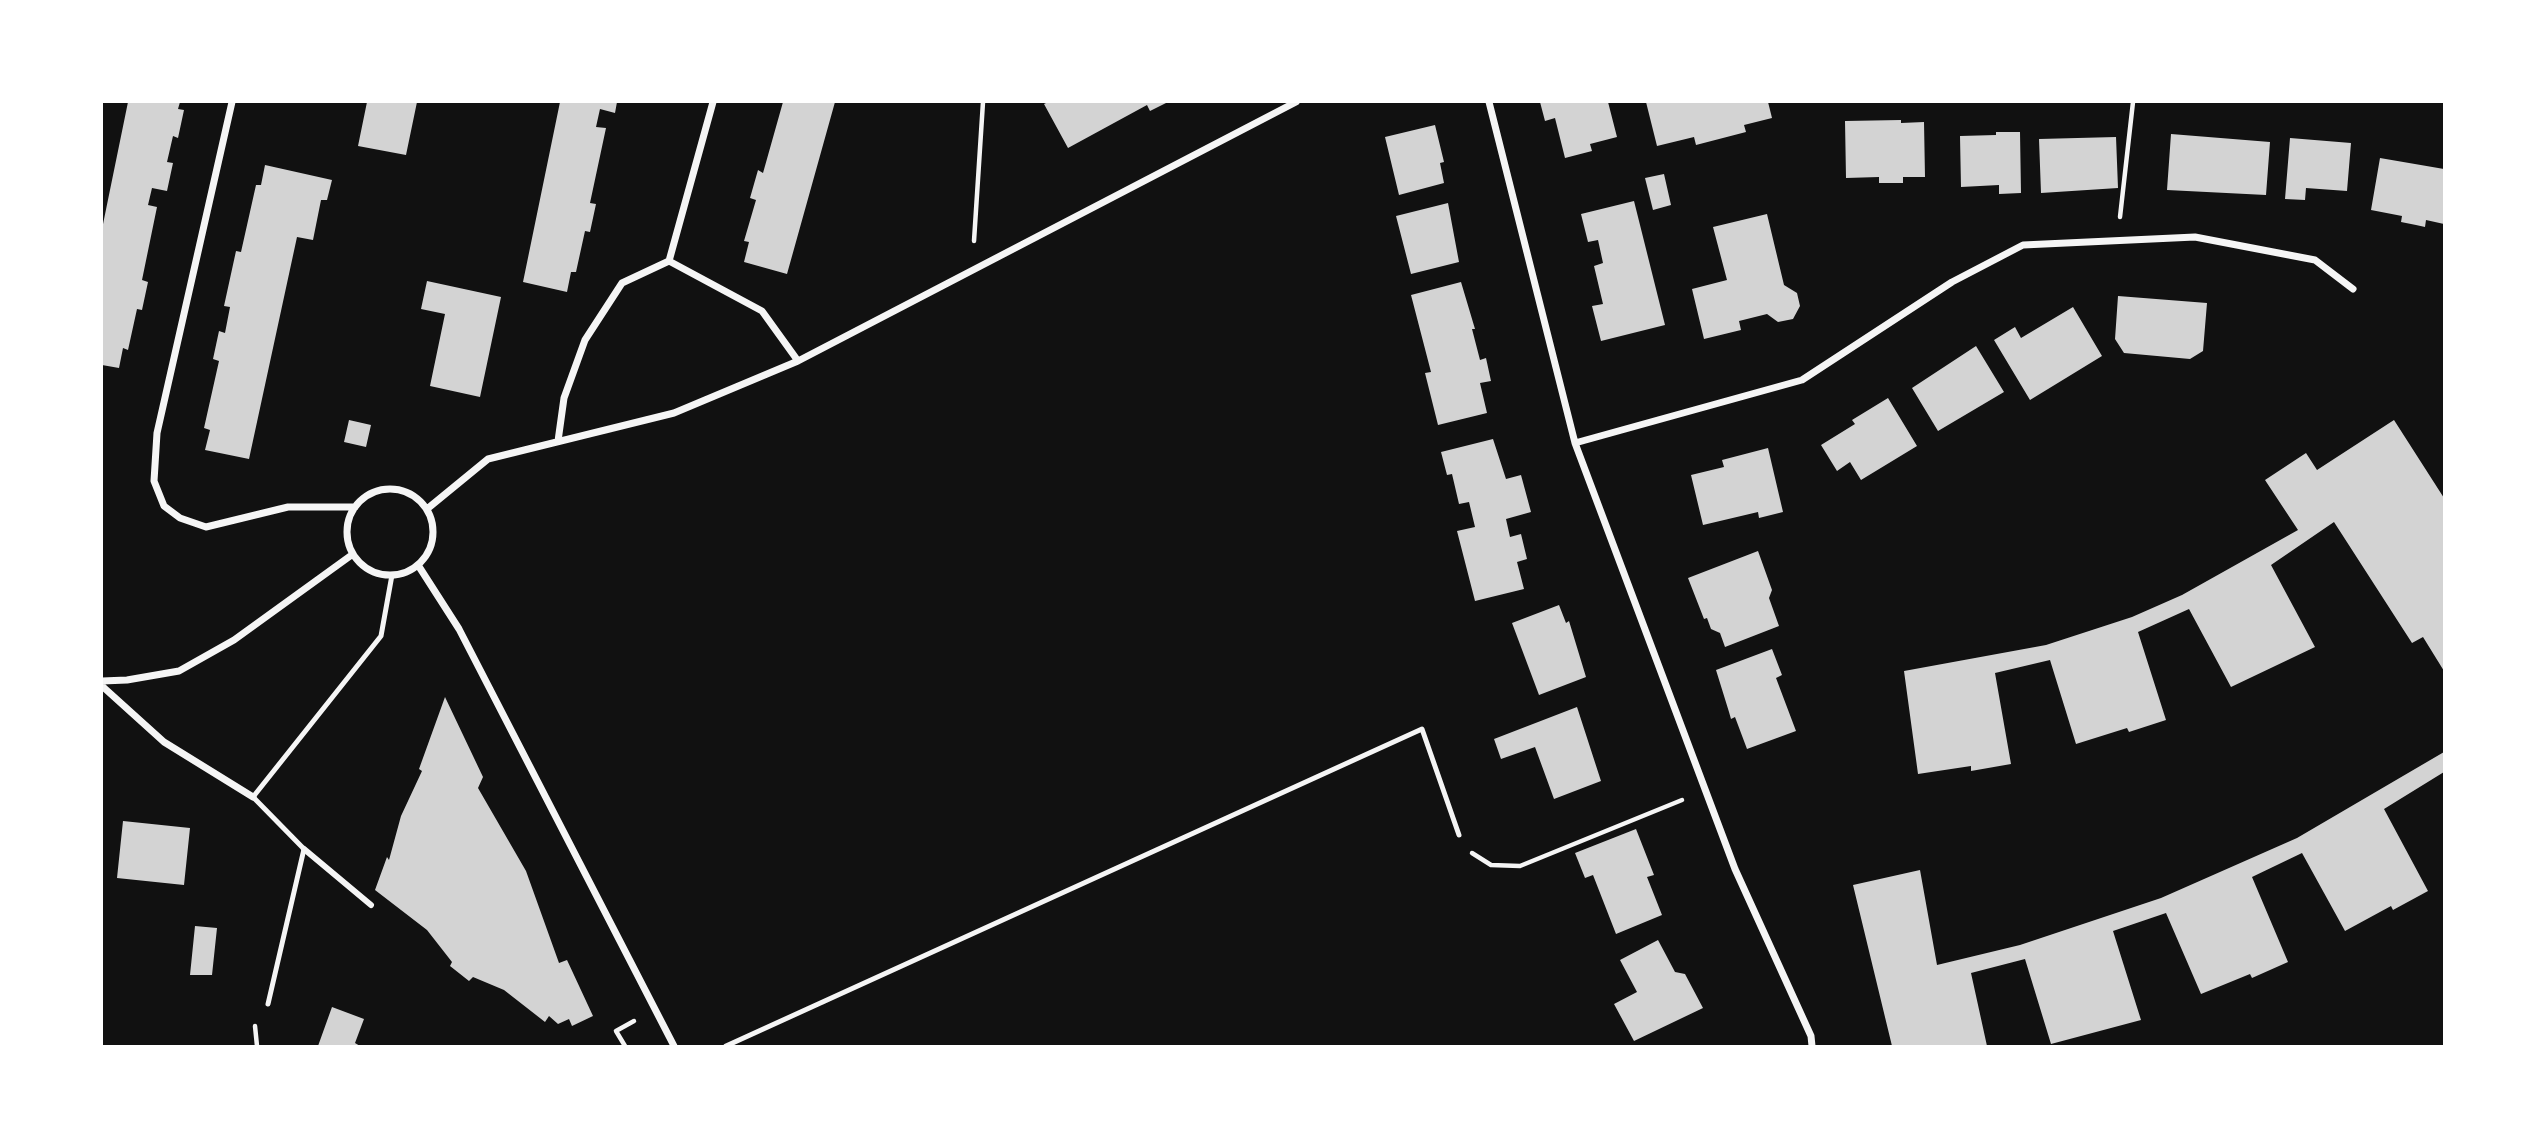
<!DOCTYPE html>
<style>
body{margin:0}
#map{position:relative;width:2546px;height:1148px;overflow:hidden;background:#111;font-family:"Roboto Condensed",sans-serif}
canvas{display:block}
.frame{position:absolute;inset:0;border:103px solid #fff;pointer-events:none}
</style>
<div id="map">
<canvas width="2546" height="1148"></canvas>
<div class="frame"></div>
</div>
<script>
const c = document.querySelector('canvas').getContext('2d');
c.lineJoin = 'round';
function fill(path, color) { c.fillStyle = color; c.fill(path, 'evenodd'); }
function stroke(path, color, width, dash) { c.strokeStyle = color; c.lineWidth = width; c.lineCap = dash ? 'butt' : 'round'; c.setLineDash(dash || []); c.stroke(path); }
fill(new Path2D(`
 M128,102H180L178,109L184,110L178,138L173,136L167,162L173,163L167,191L152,188L148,205L157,207L142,280L148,282L142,310L137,309L128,350L123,348L119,368L102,365V229Z
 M367,102H417L406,155L358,146Z
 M560,102H617L615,113L600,109L596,127L606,128L590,203L596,204L590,232L585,231L576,272H571L567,292L523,282Z
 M783,102H835L787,274L744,262L749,242L744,241L756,200L750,198L758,170L763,173Z
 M1048,102H1168L1150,111L1147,105L1068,148L1044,104Z
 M1540,102H1608L1617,137L1590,144L1592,151L1565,158L1555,118L1545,121Z
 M1646,102H1768L1772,118L1744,125L1746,132L1696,145L1694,137L1657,146Z
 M1901,120V123L1924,122L1925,177H1903V183H1879V177L1846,178L1845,121Z
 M1435,125L1444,162L1440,163L1444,183L1399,195L1385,137Z
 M1996,132H2020L2021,193L1999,194V185L1961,187L1960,136L1996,135Z
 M2171,134L2270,142L2266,195L2167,190Z
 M2116,137L2118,188L2041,193L2039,139Z
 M2290,138L2351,143L2347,191L2306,188L2305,200L2285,199Z
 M2380,158L2444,169V224L2426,220L2425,227L2416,225L2401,222L2402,216L2371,210Z
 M265,165L332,180L327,200H321L313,240L297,237L249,459L205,450L210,430L204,428L219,361L213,359L219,331L225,333L230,307L224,306L236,251L241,252L256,185H261Z
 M1664,174L1671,205L1653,210L1645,178Z
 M1634,201L1665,325L1601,341L1592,306L1603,304L1594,266L1603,263L1598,240L1588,242L1581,214Z
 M1448,203L1459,262L1411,274L1396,216Z
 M1767,214L1784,285L1797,293L1800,306L1793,319L1778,322L1767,314L1739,321L1741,330L1704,339L1692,289L1727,280L1713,227Z
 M427,281L501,297L480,397L430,386L445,314L421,309Z
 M1461,282L1475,329H1472L1480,360L1486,358L1491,381L1480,383L1487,413L1438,425L1425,373L1431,372L1411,295Z
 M2118,296L2207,303L2203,351L2190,359L2124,353L2115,339Z
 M2073,307L2102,356L2030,400L1994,340L2015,327L2021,338Z
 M1976,346L2004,392L1938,431L1912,388Z
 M1888,398L1917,446L1861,480L1850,462L1837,471L1821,445L1855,424L1852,420Z
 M349,420L371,425L366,447L344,442Z
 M2394,420L2444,498V671L2423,637L2412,643L2334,522L2271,565L2315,647L2231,687L2189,609L2138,632L2166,720L2129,732L2127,728L2076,744L2050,660L1995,673L2011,764L1971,771V766L1918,774L1904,671L2046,645L2132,617L2182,595L2298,530L2265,480L2306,453L2317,470Z
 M1493,439L1506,479L1521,475L1531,512L1506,519L1510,537L1521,534L1527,559L1517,562L1524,589L1475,601L1457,531L1475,527L1469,502L1459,504L1452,474L1447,475L1441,452Z
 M1768,448L1783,512L1759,518L1758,512L1703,525L1691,475L1724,467L1722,460Z
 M1758,551L1772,590L1769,598L1779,626L1725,647L1720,633L1711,629L1707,618L1704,619L1688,578Z
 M1559,605L1566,623L1569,621L1586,677L1539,695L1512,623Z
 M1772,649L1782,675L1776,678L1796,731L1747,749L1735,717L1731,719L1729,712L1716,670Z
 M445,697L483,777L478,788L526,871L559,963L567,960L593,1016L572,1026L569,1019L558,1024L549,1016L545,1022L504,990L473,977L469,981L450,966L452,962L427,930L375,890L387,857L389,860L401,816L422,771L419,769Z
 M1577,707L1601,781L1554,799L1535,747L1501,759L1494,739Z
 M2444,752V772L2384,809L2428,891L2393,910L2391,906L2345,931L2302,853L2252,877L2288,962L2252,978L2250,974L2201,994L2166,913L2113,931L2141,1020L2051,1044L2025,959L1971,973L1987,1046H1892L1853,885L1920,870L1937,965L2020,945L2161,898L2297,838Z
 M123,821L190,828L184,885L117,878Z
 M1636,829L1654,875L1647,877L1662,915L1616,934L1593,875L1585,878L1575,853Z
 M195,926L217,928L212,975H190Z
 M1658,940L1675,972L1685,974L1703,1008L1634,1041L1614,1004L1637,992L1620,960Z
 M332,1007L364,1019L355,1043L360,1046H318Z`), '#d3d3d3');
stroke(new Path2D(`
 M2120,217L2133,102
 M974,241L983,102
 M1472,853L1491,865L1520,866L1682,800
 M255,1026L257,1046
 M625,1046L616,1031L634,1021`), '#f5f5f5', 4.5);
stroke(new Path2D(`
 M268,1004L304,849L253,797L381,636L392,575
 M726,1046L1422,729L1459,835`), '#f5f5f5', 5);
stroke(new Path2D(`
 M304,849L371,905`), '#f5f5f5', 6);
stroke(new Path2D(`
 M232,102L157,433L154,481L164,506L180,518L206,527L288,507H355
 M1489,102L1575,443L1735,869L1811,1036L1812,1046
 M669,261L762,311L798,361
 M558,441L564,398L585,340L622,283L669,261L713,102
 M1575,443L1802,380L1952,282L2023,245L2195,237L2315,260L2353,289
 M347 532a43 43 0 1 1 86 0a43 43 0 1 1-86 0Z
 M427,509L488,459L674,413L798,361L1296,102
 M418,565L459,629L674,1046
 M102,681L127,680L179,671L234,640L353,554
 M102,686L164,742L253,797`), '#f5f5f5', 7);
</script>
